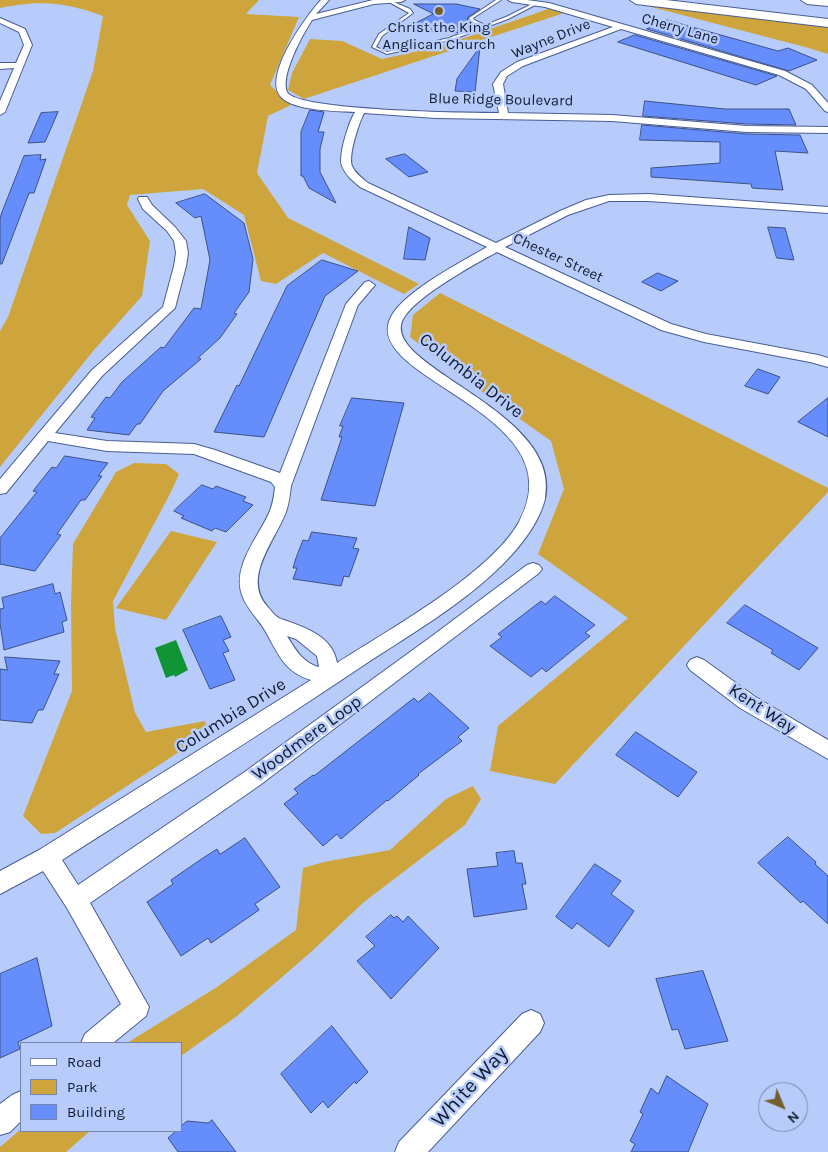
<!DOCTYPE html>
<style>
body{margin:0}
#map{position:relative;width:828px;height:1152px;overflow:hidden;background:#b8ccfb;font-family:Karla,sans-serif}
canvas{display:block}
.legend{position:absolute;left:20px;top:1042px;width:162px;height:90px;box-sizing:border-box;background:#b8ccfb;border:1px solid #7685aa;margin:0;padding:6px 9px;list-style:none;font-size:15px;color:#121b30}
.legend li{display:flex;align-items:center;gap:10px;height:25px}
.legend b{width:25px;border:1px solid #7685aa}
.north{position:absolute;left:758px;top:1082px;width:50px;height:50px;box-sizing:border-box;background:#b8ccfb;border:1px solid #7685aa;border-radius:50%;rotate:135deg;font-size:14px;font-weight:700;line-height:20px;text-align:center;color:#121b30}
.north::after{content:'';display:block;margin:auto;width:18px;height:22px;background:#735e2d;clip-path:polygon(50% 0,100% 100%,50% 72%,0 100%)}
</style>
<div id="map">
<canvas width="828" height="1152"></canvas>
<ul class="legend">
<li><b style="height:6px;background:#fff"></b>Road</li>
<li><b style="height:14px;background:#cea53c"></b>Park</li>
<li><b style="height:14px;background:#658efc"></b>Building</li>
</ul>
<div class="north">N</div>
</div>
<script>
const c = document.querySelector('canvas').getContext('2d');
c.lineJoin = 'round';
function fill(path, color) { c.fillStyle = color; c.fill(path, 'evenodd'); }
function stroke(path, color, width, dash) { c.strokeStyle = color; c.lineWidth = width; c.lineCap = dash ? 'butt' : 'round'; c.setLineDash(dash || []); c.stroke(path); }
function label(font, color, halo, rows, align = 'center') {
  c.font = font + ' Karla,sans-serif'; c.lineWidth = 5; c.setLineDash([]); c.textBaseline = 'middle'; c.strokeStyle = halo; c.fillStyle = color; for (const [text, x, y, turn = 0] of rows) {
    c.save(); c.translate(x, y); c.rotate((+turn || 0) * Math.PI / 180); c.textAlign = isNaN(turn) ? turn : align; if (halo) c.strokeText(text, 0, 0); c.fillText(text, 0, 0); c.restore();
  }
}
fill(new Path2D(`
 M0,0H259L246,14L299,17L270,85L291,105L268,116L257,173L288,218L419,284L404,294L323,253L276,284L261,281L244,215L203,189L130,195L127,205L150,241L142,296L94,350L0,467V331L8,317L93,71L103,16C65,2 40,0 0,8Z
 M640,4L828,27V54L805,47Z
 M551,8L564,13L304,99L288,90L292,73L310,39L342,41L382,59L441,46Z
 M440,293L828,488V492L555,784L490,771L498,726L628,618L538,554L564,489L551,441L461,377L410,337L413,315Z
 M134,463L166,464L179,474L171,492L113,601L115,628L135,713L146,732L205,721L208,733L55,833L41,834L23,816L72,691L71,604L73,544L116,472Z
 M171,531L217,542L166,620L116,608Z
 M473,786L481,799L465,825L364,902L311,952L237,1016L181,1056V1043H127L217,987L296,930L303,868L324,862L390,850L446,799Z
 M21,1129V1131H90L66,1152H0V1147Z`), '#cea53c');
fill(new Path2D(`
 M176,640L188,670L175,677L174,675L166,678L155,648Z`), '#109436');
const building = new Path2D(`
 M414,4H456L480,9L467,18L469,23L474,25L456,33L450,31L446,34L410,26L433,14Z
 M667,20L778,51L788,48L817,60L789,71L647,29Z
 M635,35L777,76L756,85L618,42Z
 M480,47L475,92L455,91L457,79Z
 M645,101L725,109H789L796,125L747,124L643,116Z
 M310,110L324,112L318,132H324L320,149V172L336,203L309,188L303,176H301V132Z
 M58,112L45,142L28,143L41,113Z
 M642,125L747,134L800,135L808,153L775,151L783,190L752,188L751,184L651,177V168L720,163V142L640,140Z
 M405,154L428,172L409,177L386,159Z
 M41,155L40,160L46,159L34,193H29L2,264H0V218L2,212L24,156Z
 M205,194L244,223L253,259L249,292L234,313L237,314L220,338L198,358L201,359L163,391L140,424H137L129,435L87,430L95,418L91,417L106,397L110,398L122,382L161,347L164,348L194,308L201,309L210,260L201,216L195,218L176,203Z
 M409,227L430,238L425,260L404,259Z
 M768,227L785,228L794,260L777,258Z
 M322,260L358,271L325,296L264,437L214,432L237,385L239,386L287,286Z
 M658,273L678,281L661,291L642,282Z
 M758,369L780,377L768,394L745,386Z
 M352,398L404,403L375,506L321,500L342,437H339L343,426H340Z
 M828,398V437L798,422Z
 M65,456L108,463L98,476H102L85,500H81L57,534L61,535L35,571L0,564V538L37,492L33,491L52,467L56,468Z
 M202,485L213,489L216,486L246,497L243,501L253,505L226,532L215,528L212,531L181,518L184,516L174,511Z
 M312,532L357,538L353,548L359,549L349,577L344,576L341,586L293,579L297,568H293L296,558L303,540L308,541Z
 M53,584L55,594L60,592L67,620L62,622L64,632L4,650L0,623V609L4,608L2,598Z
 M555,596L595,625L585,633L590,636L546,672L542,668L531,677L490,646L502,637L498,634L541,601L545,604Z
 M745,605L818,648L799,670L771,653L773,650L727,623Z
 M221,616L231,637L223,640L229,651L223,653L235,680L210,689L183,630Z
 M5,657L60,661L54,674H59L43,710H38L32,723L0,720V669L7,670Z
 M430,693L469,728L458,737L462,741L418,774L419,775L388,801L387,800L341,839L337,834L323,846L284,804L298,793L294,789L313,775L314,776L414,698L418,702Z
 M636,732L697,772L678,797L616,755Z
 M788,837L816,862L815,864L828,876V924L803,901L801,903L758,863Z
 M245,838L280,887L255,904L259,910L211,943L208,938L181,956L147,902L173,884L171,880L200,860L217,849L220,854Z
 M514,851L516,863H522L526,884H522L527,909L474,917L467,869L498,866L496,853Z
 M595,864L621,881L611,894L634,911L609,947L577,923L572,929L556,917Z
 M391,915L394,918L397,916L403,922L408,916L439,948L391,999L357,961L375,946L366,937Z
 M37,958L52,1026L18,1042L20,1049L0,1058V974Z
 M703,971L728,1041L685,1049L678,1029L672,1030L656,979Z
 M332,1026L368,1072L356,1084L355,1081L328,1108L323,1101L311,1113L281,1074Z
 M667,1076L708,1104L688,1152H631L635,1144L630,1141L643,1114L640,1112L651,1088L658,1094Z
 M212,1120L236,1152H178L168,1138L176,1131H181V1126L187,1121L208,1123Z`);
fill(building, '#658efc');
stroke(building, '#3d5183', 1);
const lane = new Path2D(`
 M389,0L410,9L413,13L382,36L376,47L387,52L449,38L481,26L471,22L469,18L496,0H501L473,18L474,20L485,25L506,17L536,2L539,3L508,19L451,40L387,54L372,47L379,34L409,13L389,2Z`);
const street = new Path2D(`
 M321,0H329L316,14L373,0H405L401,2L374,4L312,20C303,34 280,75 287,92C296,111 471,113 499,113L493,84L501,72L517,62L613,27L545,7L512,2L508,0H527L549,3L785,71L812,85L828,103V112L825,111L806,89L779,75L621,29L523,66L507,76L503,84L508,113L612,115L747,126L828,127V133L747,132L612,121L436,118L364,113C359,123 348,155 352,166C355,173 362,178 368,183L496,243L560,211L586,200L609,195L648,194L828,207V213L648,201H609L568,215L505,247L671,324L706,334L818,355L828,358V367L810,362L704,342L661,330L497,252C473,265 419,295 405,316C370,365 564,408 545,499C539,523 520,547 503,564C462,605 409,635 361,667C263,733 162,796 62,860L78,885L246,771L428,639L527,565L533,563L539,565L542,569L539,573L260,785L90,903L149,1007L146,1016L113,1043H81L85,1034L121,1004L67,908L43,871L0,894V871L39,850L311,680C285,672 279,656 267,634C260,620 247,610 242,595C232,566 258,538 269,513C273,504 274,496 275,487L271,482L194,454L107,451L48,441L6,493L0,494V479L92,370L163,307L174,266L176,253L174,241L167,231L143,209L138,199L139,197H147L152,205L175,227L186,241L188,253L186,266L175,308L102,376L55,433L107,441L194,444L215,450L280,473L346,304L365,282L369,281L375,285L358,305L291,486C290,495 289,503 286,512C275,541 242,577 267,606C273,613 276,618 284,620C307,628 333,637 337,663C388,630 490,574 519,522C580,411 354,379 392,315C407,290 461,262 487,247L360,187C353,181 346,176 342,166C338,155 349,122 355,112C338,111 293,111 281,97C262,76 307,15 321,0ZM287,636L296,639L317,656L319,667C303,663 295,649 287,636Z
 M0,18L25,29L32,45L5,112L0,115V101L14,68L0,69V63H16L24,45L19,32L0,23Z
 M697,657L704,660L754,696L828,740V759L740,708L690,670L687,665L690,660Z
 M531,1010L540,1014L544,1023L540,1032L428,1152H395L399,1142L522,1014Z
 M21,1091V1121L10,1132L0,1135V1104L12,1095Z`);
const highway = new Path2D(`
 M630,0H666L828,19V27L636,4Z
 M801,0H828V6L807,4Z`);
stroke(lane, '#495d91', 2);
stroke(street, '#495d91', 2);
stroke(highway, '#495d91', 2);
fill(lane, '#fff');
fill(street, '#fff');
fill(highway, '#fff');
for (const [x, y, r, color] of [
 [439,11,5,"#735e2d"]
]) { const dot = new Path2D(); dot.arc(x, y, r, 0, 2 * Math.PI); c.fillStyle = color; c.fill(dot); stroke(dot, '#b8ccfb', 2); }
label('15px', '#121b30', '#b8ccfb', [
 ["Christ the King",439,28],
 ["Anglican Church",439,45]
]);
label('15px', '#121b30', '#b8ccfb', [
 ["Cherry Lane",680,29,16],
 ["Wayne Drive",551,39,-22],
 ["Blue Ridge Boulevard",501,100,1],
 ["Chester Street",558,258,25]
]);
label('18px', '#121b30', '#b8ccfb', [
 ["Columbia Drive",471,376,38],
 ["Kent Way",762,709,33],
 ["Columbia Drive",231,716,-32],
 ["Woodmere Loop",307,738,-36]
]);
label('21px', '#121b30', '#b8ccfb', [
 ["White Way",470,1087,-47]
]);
</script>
